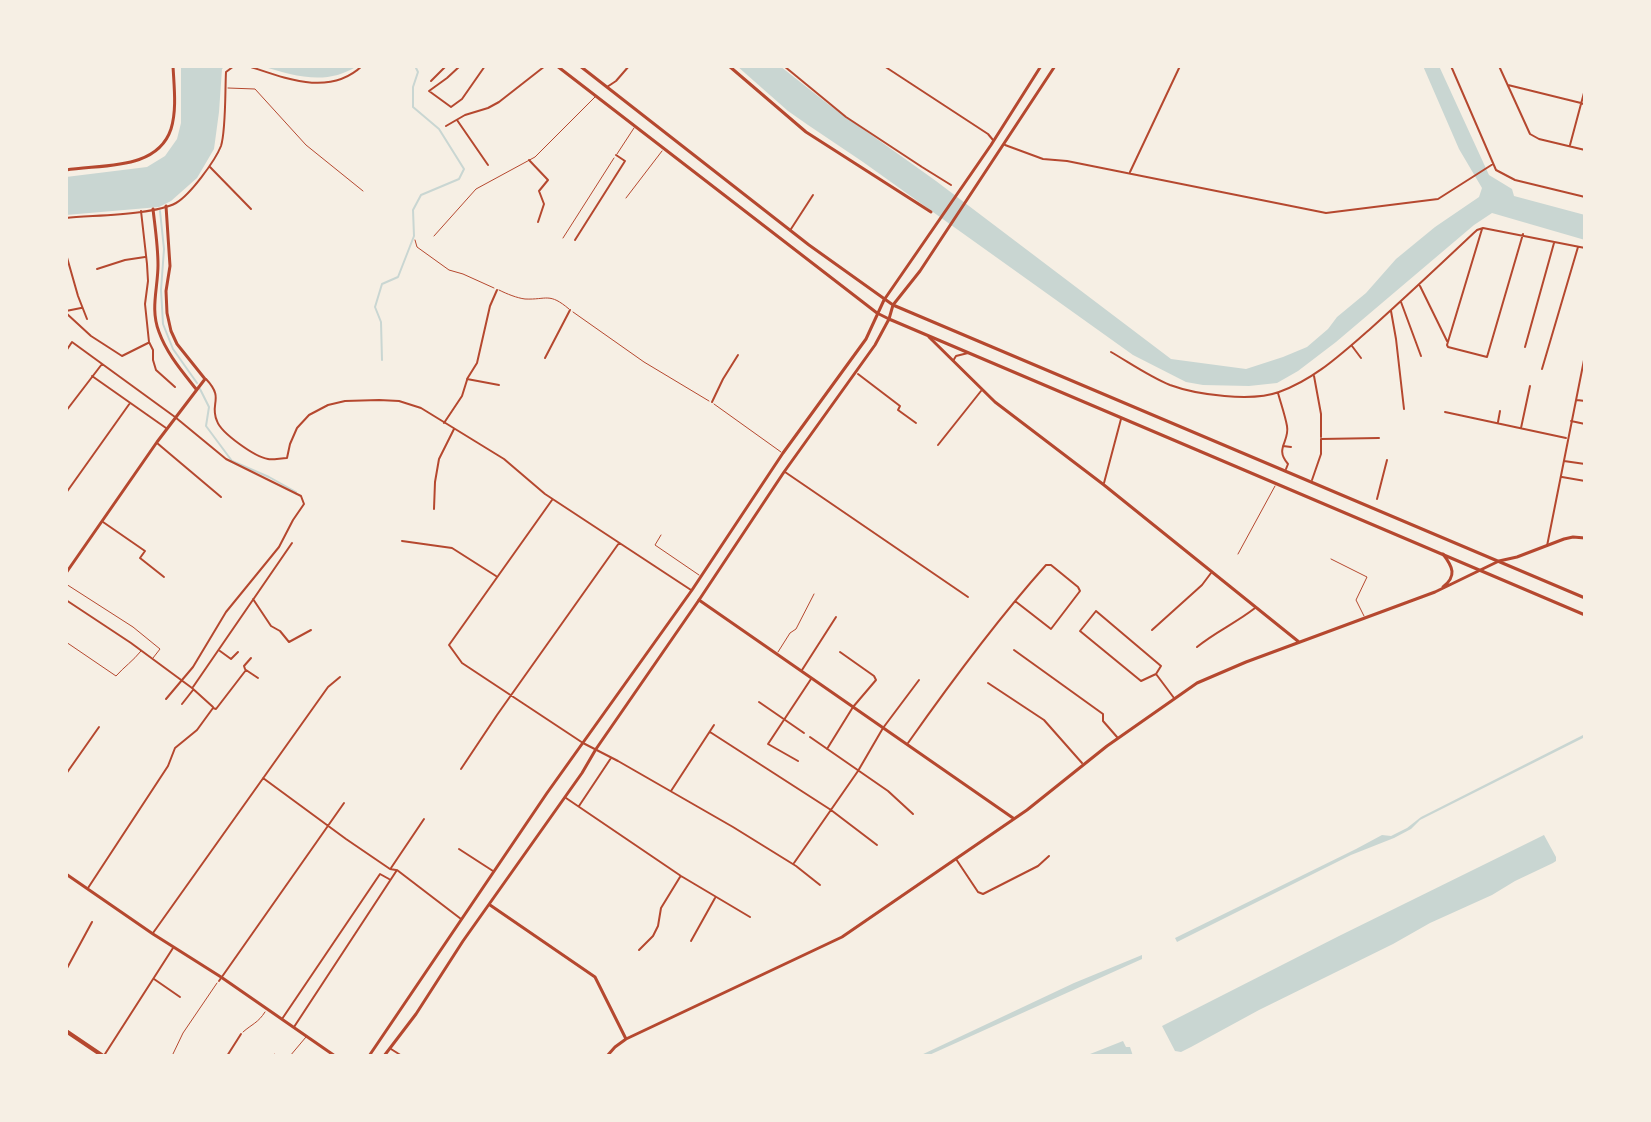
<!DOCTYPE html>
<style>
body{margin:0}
#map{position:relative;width:1651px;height:1122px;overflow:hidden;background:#f6efe4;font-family:Arial,sans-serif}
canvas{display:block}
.frame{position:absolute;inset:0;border:68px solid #f6efe4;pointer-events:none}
</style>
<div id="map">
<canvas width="1651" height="1122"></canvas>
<div class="frame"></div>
</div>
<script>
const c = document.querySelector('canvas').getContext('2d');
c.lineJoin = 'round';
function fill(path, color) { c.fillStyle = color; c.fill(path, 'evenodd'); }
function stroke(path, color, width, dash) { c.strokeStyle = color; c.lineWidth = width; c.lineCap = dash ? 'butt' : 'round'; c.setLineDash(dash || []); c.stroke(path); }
fill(new Path2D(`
 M181,66H225L222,69L219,112L214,149L197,178L171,201L159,207L66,215V177L147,167L165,156L177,139L181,123Z
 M262,66H357C327,86 294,76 262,66Z
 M737,66H780L828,104L936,181L1171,359L1246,369L1283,357L1307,347L1328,329L1337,317L1366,293L1396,259L1435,227L1479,197L1482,188L1459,149L1423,66H1439L1489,175L1512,189L1514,196L1585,215V240L1492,213L1474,225L1336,342L1298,371L1277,383L1249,386L1203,385L1186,382L1133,355L863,162L808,125L788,111Z
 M1585,734V737L1420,820L1411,829L1394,838L1351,855L1177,942L1175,938L1356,849L1382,835L1391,836L1407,828L1421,817Z
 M1544,835L1556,857V861L1553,863L1515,881L1492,895L1430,923L1393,944L1259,1010L1191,1047L1181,1052L1175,1051L1162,1026L1339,936Z
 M1142,955V959L927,1056H919L1074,983Z
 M1123,1041L1126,1047H1130L1133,1056H1085Z`), '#c9d6d2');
stroke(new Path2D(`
 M160,211L164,249L161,290L163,324L173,349L197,383
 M382,360L381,322L375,307L382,284L398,277L414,236L413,210L421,195L459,179L464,169L439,129L413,107V87L418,72L415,66
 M200,389L209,407L206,426L232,461L269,477L296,492`), '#c9d6d2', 2);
stroke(new Path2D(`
 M228,88L255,89L306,145L363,191
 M617,154L634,128
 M626,198L662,151
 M434,236L476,189L535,157L595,97
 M563,238L614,158
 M415,240L417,247L449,270L463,274L494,288
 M499,290C507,294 517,298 525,299C547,300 549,292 569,309
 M573,312L644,362L709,401
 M714,404L781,452
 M661,535L655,545L699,575
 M1238,554L1275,486
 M1331,559L1367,577L1356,600L1364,616
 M66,584L133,627L160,649L153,658
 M66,642L116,676C124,667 133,661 141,651
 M778,652L790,633L796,629L814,594
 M243,1032C252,1024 258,1023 265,1012
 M275,1054L277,1056
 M172,1056L183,1033L217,983
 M290,1056L306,1037`), '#b5482f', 1);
stroke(new Path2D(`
 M248,66C285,78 329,97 362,66
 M460,66L447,78L429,91L451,107L462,99L485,66
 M784,66L846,117L922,167L951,185
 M884,66L988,134L993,140
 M1451,66L1496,170L1515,180L1585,197
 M1499,66L1530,134L1539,139L1585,150
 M431,81L446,66
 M1508,85L1585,104
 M607,87L616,81L629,66
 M457,120L488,165
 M446,126L465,115L488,108L499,102L545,66
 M1005,145L1043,159L1067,161L1326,213L1438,199L1493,164
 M1570,145L1585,89
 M529,160L548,180L539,191L544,204L538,222
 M210,167L251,209
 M1130,172L1180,66
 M141,211L147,264L148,281L145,304L149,342L153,350V360L156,370L175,387
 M66,218C93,215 154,215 176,203C190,195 215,161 221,146C226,130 225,90 226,72L234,66
 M791,229L813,195
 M1482,229L1447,345L1448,347L1487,357L1523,234
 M575,240L625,161L616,155
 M66,254L78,296L87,319
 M97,269L125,260L145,257
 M1420,286L1447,341
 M497,290L490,306L477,363L467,379L499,385
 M1401,302L1421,356
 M66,311L81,308
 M1391,311L1396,339L1404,409
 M66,313L91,336L122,356L148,343
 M1352,346L1361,358
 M1525,347L1554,243
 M66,351L72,342L175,417L226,459L301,496L304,504L293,520L279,547L226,612L193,667L166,699
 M1111,352C1130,363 1150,377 1170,385C1197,395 1252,402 1279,392C1315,379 1341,354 1369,330C1406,297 1442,263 1477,230L1483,228L1585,248
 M545,358L570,310
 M953,361L956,356L968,353
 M1542,369L1578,247
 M858,374L900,406L898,410L916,423
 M92,376L166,428
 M1314,376L1321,414V437
 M206,379C225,399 209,403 217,421C221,433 255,457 268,459C273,460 281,458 287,458L290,444L297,428L309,415L328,405L345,401L379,400L399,401L421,408L504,459L545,494L691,590
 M1278,393C1281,404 1285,415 1287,426C1290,442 1274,448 1288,464L1286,469
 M1577,400L1585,401
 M712,402L723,379L738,355
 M66,411L102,364
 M1445,412L1566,438
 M1571,421L1585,424
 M1498,422L1500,411
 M444,423L462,396L467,380
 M1521,428L1530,386
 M157,443L221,497
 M938,445L981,391
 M1283,446L1291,447
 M1564,461L1585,464
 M785,472L968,597
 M1562,477L1585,481
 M1312,480L1321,454V439L1379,438
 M1104,483L1121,419
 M66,493L130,403
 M1377,499L1387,460
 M552,500L449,645L462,663L583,743L618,761L733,827L796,866L820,885
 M434,509L435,482L439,459L454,429
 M103,522L145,551L140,558L164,577
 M402,541L452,548L496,576
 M1547,546L1585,355
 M253,599L271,626L280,631L289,642L311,630
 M66,600L131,643L192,688L213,707
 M1152,630L1202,585L1211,573
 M1197,647C1215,632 1236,623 1255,608
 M1014,650L1103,714V721L1117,737
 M220,651L231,659L238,652
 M245,669L244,666L251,658
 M802,670L836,617
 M1156,674L1161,666L1096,611L1080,631L1141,681L1156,674L1174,698
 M988,683L1044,720L1082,763
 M193,687L292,543
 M759,702L804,733
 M182,704L193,690
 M710,732L831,810L877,845
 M810,737L888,791L913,814
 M908,743C951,682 996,621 1046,565H1051L1078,587L1080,591L1051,629L1015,601
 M827,749L853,707L876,680L874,676L840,652
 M798,761L768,744L811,679
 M461,769L497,715L619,543
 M66,774L99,727
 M263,778L346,839L390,869L396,870
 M671,791L714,725
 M566,798L681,876L750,917
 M579,806L611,758
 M459,849L493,871
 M956,859L978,892L983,894L1038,866L1049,856
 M794,863L858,771L883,728L919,680
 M391,868L424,819
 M88,888L168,766L175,748L197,730L213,708L216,709L246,670L258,678
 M153,933L328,687L340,677
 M691,941L715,898
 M639,950L653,936L658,926L661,908L680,877
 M66,970L92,922
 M154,979L180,997
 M219,981L344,803
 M282,1019L380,874L389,879
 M294,1027L397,870L461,919
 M391,1049L402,1056
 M105,1054L173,948
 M227,1056L241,1034`), '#b5482f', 2);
stroke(new Path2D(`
 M729,66L806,132L931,212
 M66,170C101,164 157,171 171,129C177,110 174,86 173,66
 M153,209C155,227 158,246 158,265C158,288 150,309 159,332C167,354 182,371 196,389
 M929,337L995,402L1104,485L1299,642
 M66,573L157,442L205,379L177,344L171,331L167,313L166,291L170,266L166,206
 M1443,587C1457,576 1453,567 1443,554
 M699,600L1013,818
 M66,874L153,934L221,977L335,1056
 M490,905L595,977L626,1039
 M607,1056L615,1047L626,1039L842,937L1027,810L1107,746L1197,683L1246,662L1435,592L1499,561L1517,557L1564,539L1573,537L1585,538`), '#b5482f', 3);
stroke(new Path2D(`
 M557,66L877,313L889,319L1585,615
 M580,66L809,245L893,305L1585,598
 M369,1056L547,793L692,590L783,453L866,339L884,300L991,145L1041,66
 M384,1056L416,1014L463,941L582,773L596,749L699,600L784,472L875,345L889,319L893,305L920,271L1055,66`), '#b5482f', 3);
stroke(new Path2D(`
 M66,1031L103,1056`), '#b5482f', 4);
</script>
